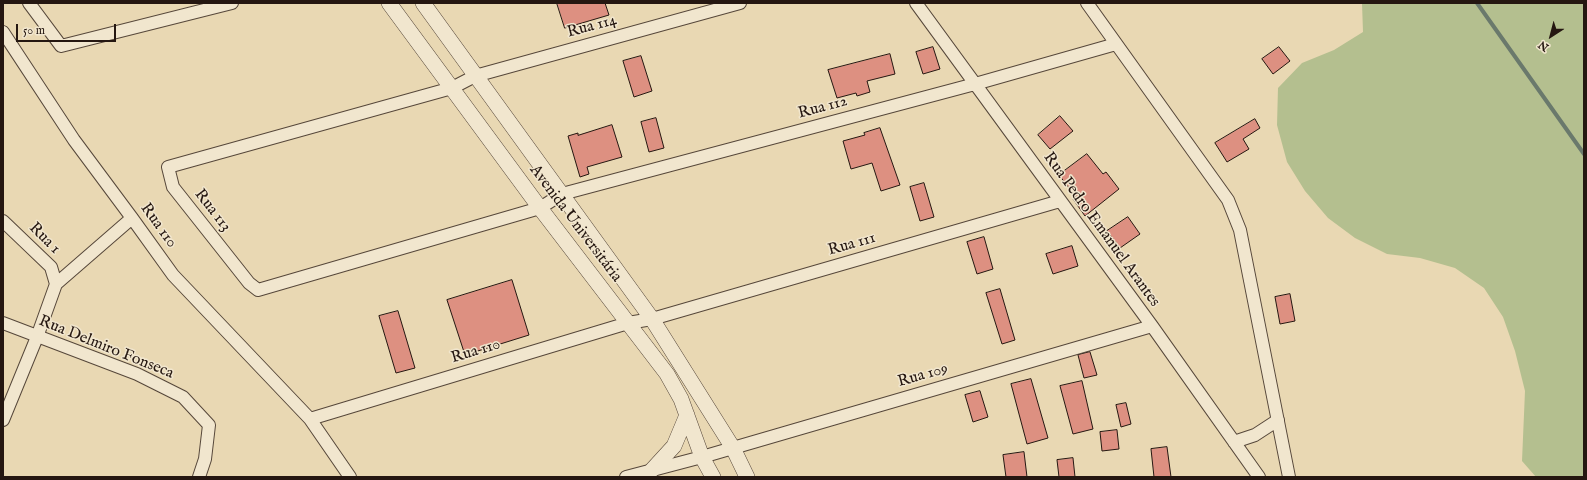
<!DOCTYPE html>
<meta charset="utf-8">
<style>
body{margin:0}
#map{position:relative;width:1587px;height:480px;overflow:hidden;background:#e9d8b3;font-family:"IM FELL English",serif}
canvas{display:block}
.frame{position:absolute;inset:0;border:4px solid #251711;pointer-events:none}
.north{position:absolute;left:1531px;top:16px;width:40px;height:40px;-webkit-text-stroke:3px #f1e6ce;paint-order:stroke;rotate:216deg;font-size:11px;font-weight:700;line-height:16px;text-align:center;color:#251711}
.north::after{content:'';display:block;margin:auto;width:14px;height:18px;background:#251711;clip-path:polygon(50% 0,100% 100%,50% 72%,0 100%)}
.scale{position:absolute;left:16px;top:24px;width:100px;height:18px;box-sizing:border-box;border:2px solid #251711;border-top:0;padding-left:5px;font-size:12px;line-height:14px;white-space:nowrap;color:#251711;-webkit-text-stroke:3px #f1e6ce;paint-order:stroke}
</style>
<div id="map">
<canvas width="1587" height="480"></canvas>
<div class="frame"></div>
<div class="north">N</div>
<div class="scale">50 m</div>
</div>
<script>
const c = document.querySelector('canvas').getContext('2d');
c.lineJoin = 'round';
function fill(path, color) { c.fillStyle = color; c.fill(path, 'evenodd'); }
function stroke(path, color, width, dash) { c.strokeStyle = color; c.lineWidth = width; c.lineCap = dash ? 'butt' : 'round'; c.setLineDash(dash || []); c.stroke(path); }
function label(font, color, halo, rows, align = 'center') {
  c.font = font + ' "IM FELL English",serif'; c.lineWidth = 3; c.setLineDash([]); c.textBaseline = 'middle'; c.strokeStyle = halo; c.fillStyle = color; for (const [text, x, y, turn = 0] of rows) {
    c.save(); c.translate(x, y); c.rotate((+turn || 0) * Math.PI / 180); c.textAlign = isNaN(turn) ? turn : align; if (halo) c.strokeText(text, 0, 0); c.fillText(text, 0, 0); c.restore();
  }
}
fill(new Path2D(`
 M1362,3H1584V477H1536L1522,461L1525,391L1515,351L1503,317L1484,288L1455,268L1420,258L1387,254L1355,238L1328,218L1305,191L1287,162L1277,125L1278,88L1302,63L1334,50L1363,32Z`), '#b4bf8f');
stroke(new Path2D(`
 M1477,3L1584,154`), '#6a796c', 4);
const building = new Path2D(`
 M557,3H605L609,15L565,28Z
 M933,47L940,69L923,74L916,52Z
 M1279,47L1290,61L1273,74L1262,59Z
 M890,54L895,74L867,81L870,92L857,96L856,93L837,98L828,70Z
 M641,56L652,91L634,97L623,61Z
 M1060,116L1073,131L1050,149L1038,135Z
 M656,118L664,148L649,152L641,122Z
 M1255,119L1260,128L1243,139L1249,149L1227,162L1215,143Z
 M612,125L622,157L587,167L589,174L580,177L568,136L578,133V135Z
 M880,128L900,185L881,191L872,163L851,169L843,141L865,135L864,133Z
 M1087,154L1103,174L1106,172L1119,189L1085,216L1073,199L1076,197L1059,175Z
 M924,183L934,217L920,221L910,187Z
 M1128,217L1140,234L1120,248L1107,231Z
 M984,237L993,269L977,274L967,242Z
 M1072,246L1078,266L1053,274L1046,254Z
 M512,280L529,335L465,355L447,300Z
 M1000,289L1015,340L1002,344L986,293Z
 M1290,294L1295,321L1280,324L1275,297Z
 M398,311L415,368L396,373L379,316Z
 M1090,352L1097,375L1084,378L1078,355Z
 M1031,379L1048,438L1027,444L1011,384Z
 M1082,381L1093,429L1073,434L1060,386Z
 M980,391L988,417L973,422L965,395Z
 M1126,403L1131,424L1121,427L1116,405Z
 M1117,430L1119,449L1102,451L1100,432Z
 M1167,447L1171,477H1154L1151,449Z
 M1024,452L1027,477H1006L1003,455Z
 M1073,458L1075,477H1059L1057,460Z`);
fill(building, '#dd9081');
stroke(building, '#251711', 1);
const minor = new Path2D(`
 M29,3L61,46L232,3
 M740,3L475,76L452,88L168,167L173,187L249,283L258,290L540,208L562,194L975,84L1116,44
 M916,3L1152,326L1259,477
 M1087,3L1228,200L1240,230L1289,477
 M3,32L74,140L132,218L173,275L310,419L350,477
 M3,221L51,267L56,284
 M3,323L137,374L183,397L209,425L205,459L199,477
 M310,419L628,323L652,319L1060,201
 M3,420L37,337L56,284L132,218
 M1234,442L1255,435L1278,420
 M626,477L702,457L1152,326`);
const tertiary = new Path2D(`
 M389,3L540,208L667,374L681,399L702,457L713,477
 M423,3L652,319L733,448L747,477
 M652,470L674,446L687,415`);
stroke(minor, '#56473a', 14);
stroke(tertiary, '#56473a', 16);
stroke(minor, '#f1e6ce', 12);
stroke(tertiary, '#f1e6ce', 15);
label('16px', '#251711', '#f1e6ce', [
 ["Rua 114",592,27,-15],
 ["Rua 112",823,108,-15],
 ["Rua 113",212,211,52],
 ["Avenida Universitária",575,224,53],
 ["Rua 110",158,226,54],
 ["Rua Pedro Emanuel Arantes",1101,230,54],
 ["Rua 1",44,239,45],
 ["Rua 111",852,245,-16],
 ["Rua Delmiro Fonseca",106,348,22],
 ["Rua 110",476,352,-17],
 ["Rua 109",923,376,-16]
]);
</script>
